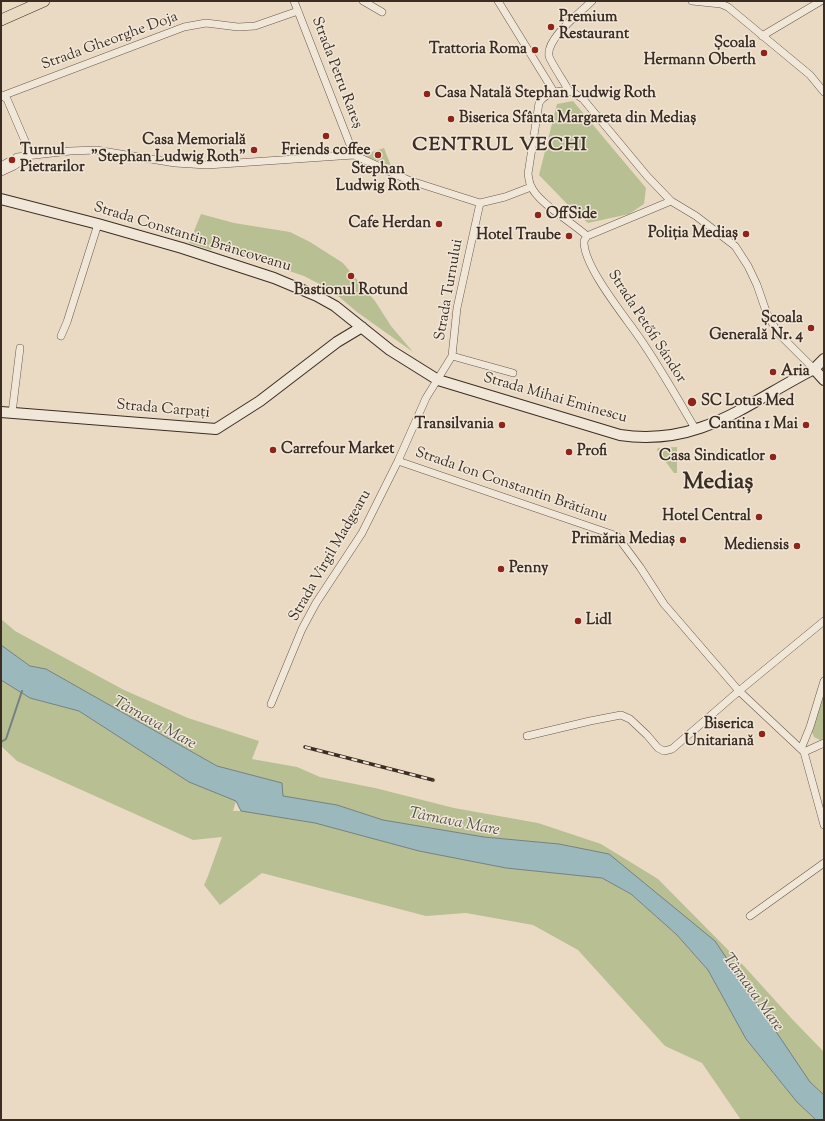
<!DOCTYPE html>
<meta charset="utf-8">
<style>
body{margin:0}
#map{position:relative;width:825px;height:1121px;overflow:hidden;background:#eadac3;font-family:"Sorts Mill Goudy",serif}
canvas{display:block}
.frame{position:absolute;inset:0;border:2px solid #3b2d24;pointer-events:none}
</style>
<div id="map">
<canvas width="825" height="1121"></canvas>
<div class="frame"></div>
</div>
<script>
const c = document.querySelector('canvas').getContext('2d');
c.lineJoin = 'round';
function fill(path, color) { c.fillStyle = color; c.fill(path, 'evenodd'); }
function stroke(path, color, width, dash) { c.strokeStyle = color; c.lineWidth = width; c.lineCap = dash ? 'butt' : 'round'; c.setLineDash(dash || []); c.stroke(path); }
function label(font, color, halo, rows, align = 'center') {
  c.font = font + ' "Sorts Mill Goudy",serif'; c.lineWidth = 3; c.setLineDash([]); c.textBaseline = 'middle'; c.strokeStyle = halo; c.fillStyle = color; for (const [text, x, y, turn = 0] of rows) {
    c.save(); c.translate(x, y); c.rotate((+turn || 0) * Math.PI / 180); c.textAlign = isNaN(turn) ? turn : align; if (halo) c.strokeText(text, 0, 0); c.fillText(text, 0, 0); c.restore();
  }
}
fill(new Path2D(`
 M573,101L646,188L644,204L629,214L588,223L571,208L539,175L557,104Z
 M384,148L391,166L363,155Z
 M201,214L234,223L290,232L310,242L343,263L375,301L391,326L413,352L357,312L331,290L304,276L214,246L211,250L189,243Z
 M677,447V473H674L657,450L658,448Z
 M1,619L15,631L124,690L188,718L259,741L252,759L297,767L320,777L375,788L454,808L538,823L601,844L658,879L744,966L792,1019L824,1052V1095L810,1082L609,854L559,844L484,837L383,820L337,805L283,796L282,783L217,766L46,669L30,666L1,645Z
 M1,680L30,698L79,711L189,782L236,801L233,811H241L315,823L419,851L506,868L602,878L631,894L677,935L708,970L746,1039L797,1102L816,1120H741L702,1063L665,1046L578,950L533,925L466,913L426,916L262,873L220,905L204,885L208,876L222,837L193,840L17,761L1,746Z
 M824,681V738L820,740L814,737L810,727Z`), '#b8bf93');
const water = new Path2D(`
 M1,645L30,666L46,669L217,766L282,783L283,796L337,805L383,820L484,837L559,844L609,854L715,941L810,1082L824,1095V1120H816L797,1102L746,1039L708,970L677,935L631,894L602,878L506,868L419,851L315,823L241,811L236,801L189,782L79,711L30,698L1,680Z`);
fill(water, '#9bb8bd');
stroke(water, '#758080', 1);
stroke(new Path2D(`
 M1,742L6,739L22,691`), '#758080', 2);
const street = new Path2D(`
 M294,1L354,155
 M363,1L382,12
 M498,1L554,92
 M692,1L721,4L728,7L810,75L824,92
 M762,36L821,1
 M569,91C565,83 551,63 549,56C546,38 580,13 592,1
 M1,95L7,99L31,155
 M2,96L184,27L206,23L238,27L255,26L298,11
 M17,157L70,151L96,150L175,163L207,165L354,155L408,180L480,203L505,197L531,187
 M1,166L8,162
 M1,172L14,166L29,156
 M587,236C573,223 537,202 531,186C529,183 529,178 528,174L539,103C544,94 558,90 568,91C573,92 579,96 583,99L647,176L671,201L696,216L735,246L748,266L757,285L767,314L778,333L814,369
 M587,236L584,241C583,267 628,320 643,343C662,371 679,401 696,430
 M587,236L671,201
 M61,336L67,322L98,224
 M452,356L513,373
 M12,413L20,348
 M398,461L617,536L640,567L664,604L739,691L804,752L824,825
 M271,704L302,629L316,603L362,533L398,461L426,398L452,356L457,308L480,203
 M527,736L590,721L621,715L630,719L647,735L658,748L664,751L672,749L739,691L824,621
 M801,749L810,727L824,681
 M804,752L824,743
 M750,916L824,863`);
const secondary = new Path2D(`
 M1,199L98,224L182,248L274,278L317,296L335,306L390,350L438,380L620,435C700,447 747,403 814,369L824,359
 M814,369L824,380
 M1,412L216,429L260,401L337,342L362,327`);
const primary = new Path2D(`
 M1,20L44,1`);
stroke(street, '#67584c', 8);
stroke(secondary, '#3b2d24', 12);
stroke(primary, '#3b2d24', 12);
stroke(street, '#f1e7d8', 7);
stroke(secondary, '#f1e7d8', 10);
stroke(primary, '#eadac3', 11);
const rail = new Path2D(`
 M305,747L433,780`);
stroke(rail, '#3b2d24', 3.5);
stroke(rail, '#f1e7d8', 2, [6]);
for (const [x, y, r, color] of [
 [551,27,4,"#8f2418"],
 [535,50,4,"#8f2418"],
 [764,53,4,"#8f2418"],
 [427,94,4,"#8f2418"],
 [451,119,4,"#8f2418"],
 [326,136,4,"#8f2418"],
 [254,150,4,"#8f2418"],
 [378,155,4,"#8f2418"],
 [12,160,4,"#8f2418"],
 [538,215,4,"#8f2418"],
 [439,224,4,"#8f2418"],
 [746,234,4,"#8f2418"],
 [569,236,4,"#8f2418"],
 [351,276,4,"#8f2418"],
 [811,328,4,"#8f2418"],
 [773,372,4,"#8f2418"],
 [692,402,5,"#8f2418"],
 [502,425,4,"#8f2418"],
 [806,425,4,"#8f2418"],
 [273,450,4,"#8f2418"],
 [569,452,4,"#8f2418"],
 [773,457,4,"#8f2418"],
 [759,517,4,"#8f2418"],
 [683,540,4,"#8f2418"],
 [797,546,4,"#8f2418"],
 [501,569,4,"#8f2418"],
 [578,621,4,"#8f2418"],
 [762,734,4,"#8f2418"]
]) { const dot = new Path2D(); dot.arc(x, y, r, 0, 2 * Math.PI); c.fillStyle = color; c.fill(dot); stroke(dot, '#f1e7d8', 1.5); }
label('bold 15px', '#3b2d24', '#f1e7d8', [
 ["Premium",559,18,"left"],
 ["Restaurant",559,35,"left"],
 ["Școala",756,44],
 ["Hermann Oberth",756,61],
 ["Trattoria Roma",527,50],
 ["Casa Natală Stephan Ludwig Roth",435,94,"left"],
 ["Biserica Sfânta Margareta din Mediaș",459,119,"left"],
 ["Casa Memorială",246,141],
 ["\"Stephan Ludwig Roth\"",246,158],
 ["Turnul",20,151,"left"],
 ["Pietrarilor",20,168,"left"],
 ["Friends coffee",326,151,"center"],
 ["Stephan",378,170,"center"],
 ["Ludwig Roth",378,187,"center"],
 ["OffSide",546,215,"left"],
 ["Cafe Herdan",431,224],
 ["Poliția Mediaș",738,234],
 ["Hotel Traube",561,236],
 ["Bastionul Rotund",351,291,"center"],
 ["Școala",803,319],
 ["Generală Nr. 4",803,336],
 ["Aria",781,372,"left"],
 ["SC Lotus Med",701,402,"left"],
 ["Transilvania",494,425],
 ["Cantina 1 Mai",798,425],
 ["Carrefour Market",281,450,"left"],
 ["Profi",577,452,"left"],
 ["Casa Sindicatlor",765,457],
 ["Hotel Central",751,517],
 ["Primăria Mediaș",675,540],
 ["Mediensis",789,546],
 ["Penny",509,569,"left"],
 ["Lidl",586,621,"left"],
 ["Biserica",754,725],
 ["Unitariană",754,742]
], 'right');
label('15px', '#3b2d24', '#f1e7d8', [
 ["Strada Gheorghe Doja",110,42,-20],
 ["Strada Petru Rareș",336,73,69],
 ["Strada Constantin Brâncoveanu",192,238,17],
 ["Strada Turnului",450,290,-80],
 ["Strada Petőfi Sándor",646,327,57],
 ["Strada Mihai Eminescu",555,399,16],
 ["Strada Carpați",163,410,5],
 ["Strada Ion Constantin Brătianu",511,486,19],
 ["Strada Virgil Madgearu",331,556,-60]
]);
label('italic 16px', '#53504a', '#f1e7d8', [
 ["Târnava Mare",154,724,29],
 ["Târnava Mare",454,823,11],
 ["Târnava Mare",752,993,54]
]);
c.letterSpacing = '1px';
label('bold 19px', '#3b2d24', '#f1e7d8', [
 ["CENTRUL VECHI",500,147]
]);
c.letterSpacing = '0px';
label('bold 23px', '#3b2d24', '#f1e7d8', [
 ["Mediaș",718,484]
]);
</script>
